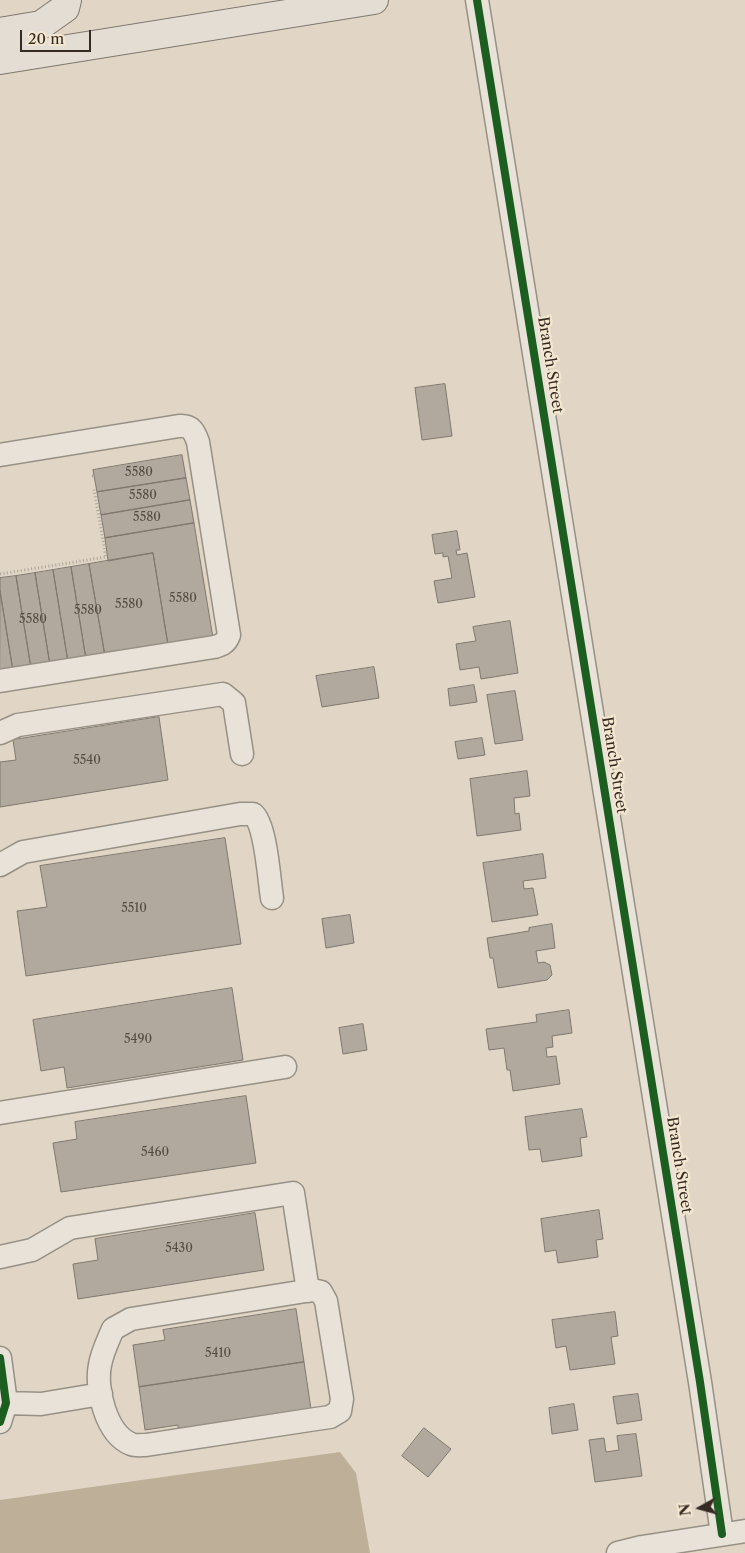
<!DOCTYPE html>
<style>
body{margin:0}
#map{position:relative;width:745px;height:1553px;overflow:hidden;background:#e1d6c5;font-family:"Libre Caslon Text",serif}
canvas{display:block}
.north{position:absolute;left:675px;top:1483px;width:50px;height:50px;-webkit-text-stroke:4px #f4e7d1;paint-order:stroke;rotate:263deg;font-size:14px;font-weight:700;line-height:20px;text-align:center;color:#352b23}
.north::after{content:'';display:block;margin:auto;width:18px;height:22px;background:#352b23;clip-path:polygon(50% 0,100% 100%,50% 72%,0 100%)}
.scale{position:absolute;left:20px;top:30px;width:71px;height:22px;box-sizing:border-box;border:2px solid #352b23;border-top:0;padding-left:6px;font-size:15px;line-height:18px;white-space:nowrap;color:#352b23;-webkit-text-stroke:4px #f4e7d1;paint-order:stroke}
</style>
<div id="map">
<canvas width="745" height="1553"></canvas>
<div class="north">N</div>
<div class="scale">20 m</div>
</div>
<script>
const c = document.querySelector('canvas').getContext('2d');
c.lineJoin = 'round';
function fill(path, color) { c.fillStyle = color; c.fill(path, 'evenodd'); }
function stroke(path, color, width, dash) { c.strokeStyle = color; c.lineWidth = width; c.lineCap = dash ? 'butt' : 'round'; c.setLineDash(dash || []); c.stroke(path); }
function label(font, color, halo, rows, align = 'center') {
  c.font = font + ' "Libre Caslon Text",serif'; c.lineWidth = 4.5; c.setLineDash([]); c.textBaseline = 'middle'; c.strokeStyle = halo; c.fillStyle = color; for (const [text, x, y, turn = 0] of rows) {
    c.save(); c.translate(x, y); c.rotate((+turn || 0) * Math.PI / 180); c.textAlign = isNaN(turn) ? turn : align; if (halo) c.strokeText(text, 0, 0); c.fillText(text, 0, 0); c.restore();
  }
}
fill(new Path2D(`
 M340,1452L356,1473L370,1553H0V1500Z`), '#beaf98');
const building = new Path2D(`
 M445,384L452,436L422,440L415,388Z
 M182,455L186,478L97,492L93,470Z
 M186,478L190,500L101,515L97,492Z
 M190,500L194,523L105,538L101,515Z
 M194,523L213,638L168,645L153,553L108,561L105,538Z
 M457,531L460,550H456L457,555L467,553L475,597L438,603L434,581L452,578L448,556L443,557V553L435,554L432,535Z
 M153,553L168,645L105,656L89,564Z
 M89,564L105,656L86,659L71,567Z
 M71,567L86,659L68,662L53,570Z
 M53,570L68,662L50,665L35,573Z
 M35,573L50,665L31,668L16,576Z
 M16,576L31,668L13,671L0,591V578Z
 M0,591L13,671L0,673Z
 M510,621L518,673L481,679L479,667L460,670L456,644L476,641L473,627Z
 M374,667L379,698L322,707L316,676Z
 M474,685L477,702L450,706L448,689Z
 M515,691L523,740L495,744L487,695Z
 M159,717L168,780L0,807V762L16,760L13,740Z
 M482,738L485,755L458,759L455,742Z
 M527,771L530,796L514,798L515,814L519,813L521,830L477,836L470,779Z
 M225,838L241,944L26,976L17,911L47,907L40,866Z
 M543,854L546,878L523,881L524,889L533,888L538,915L492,922L483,863Z
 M350,915L354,943L326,948L322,919Z
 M552,924L555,948L536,951L538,963L544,962L550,965L552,975L547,980L498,988L493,958H490L487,938L529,931V928Z
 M232,988L243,1060L67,1088L64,1067L41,1071L33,1020Z
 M569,1010L572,1033L552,1036L553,1047L546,1048L547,1057L556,1056L560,1084L513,1091L510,1070H507L504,1048L489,1050L486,1029L537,1022L536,1015Z
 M363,1024L367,1050L343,1054L339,1028Z
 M246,1096L256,1163L61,1192L53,1143L77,1139L75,1122Z
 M582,1109L587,1137L580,1138L582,1156L542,1162L540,1149L529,1150L525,1117Z
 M599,1210L603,1239L596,1240L598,1257L558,1263L556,1250L545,1252L541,1219Z
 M255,1213L264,1270L78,1299L73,1264L98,1260L95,1239Z
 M296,1309L304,1362L139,1387L133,1345L165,1340L163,1330Z
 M615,1312L618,1336L611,1337L615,1364L570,1370L566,1346L556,1348L552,1320Z
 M304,1362L312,1416L179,1436L178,1425L145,1430L139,1387Z
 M638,1394L642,1420L617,1424L613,1397Z
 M574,1404L578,1430L552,1434L549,1408Z
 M424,1428L451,1449L428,1477L402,1456Z
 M636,1434L642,1476L595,1482L589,1440L604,1438L606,1452L619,1450L617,1436Z`);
fill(building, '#b1a99d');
stroke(building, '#7f786f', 1);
const minor = new Path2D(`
 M477,0L700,1382L722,1534
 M0,455L179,426C191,425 194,431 198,442L229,635C226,643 222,645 214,647L0,681
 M0,733L18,725L223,694L234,703L242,754
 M0,865L23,852L240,814H253C266,825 269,879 272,898
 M0,1113L285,1067
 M0,1257L32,1250L70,1228L293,1193L308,1291
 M312,1290L321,1292L326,1301L342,1399L340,1411L330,1417L316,1419L146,1445C142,1445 135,1446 131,1444C106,1434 95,1388 100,1365C102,1353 108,1340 113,1329L131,1319Z
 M0,1358L6,1403L0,1422
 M6,1403L41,1404L101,1394
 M618,1553L642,1547L745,1531`);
const major = new Path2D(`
 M0,32L41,25L65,8L67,0
 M0,60L374,0`);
stroke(minor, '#979085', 25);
stroke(major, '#7f786f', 30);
stroke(new Path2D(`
 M92,476H94
 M0,574L106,557L94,489`), '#a9a39b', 3, [1, 2.5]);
stroke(minor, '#e8e2d9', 22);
stroke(major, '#e4ddd3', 28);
stroke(new Path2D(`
 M477,0L700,1382L722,1534
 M0,1358L6,1403L0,1422`), '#1b5e20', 8);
label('12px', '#544a42', null, [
 ["5580",139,473],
 ["5580",143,496],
 ["5580",147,518],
 ["5580",183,599],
 ["5580",129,605],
 ["5580",88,611],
 ["5580",33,620],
 ["5540",87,761],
 ["5510",134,909],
 ["5490",138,1040],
 ["5460",155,1153],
 ["5430",179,1249],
 ["5410",218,1354]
]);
label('15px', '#352b23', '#f4e7d1', [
 ["Branch Street",550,365,81],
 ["Branch Street",614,765,81],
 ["Branch Street",679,1165,81]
]);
</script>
